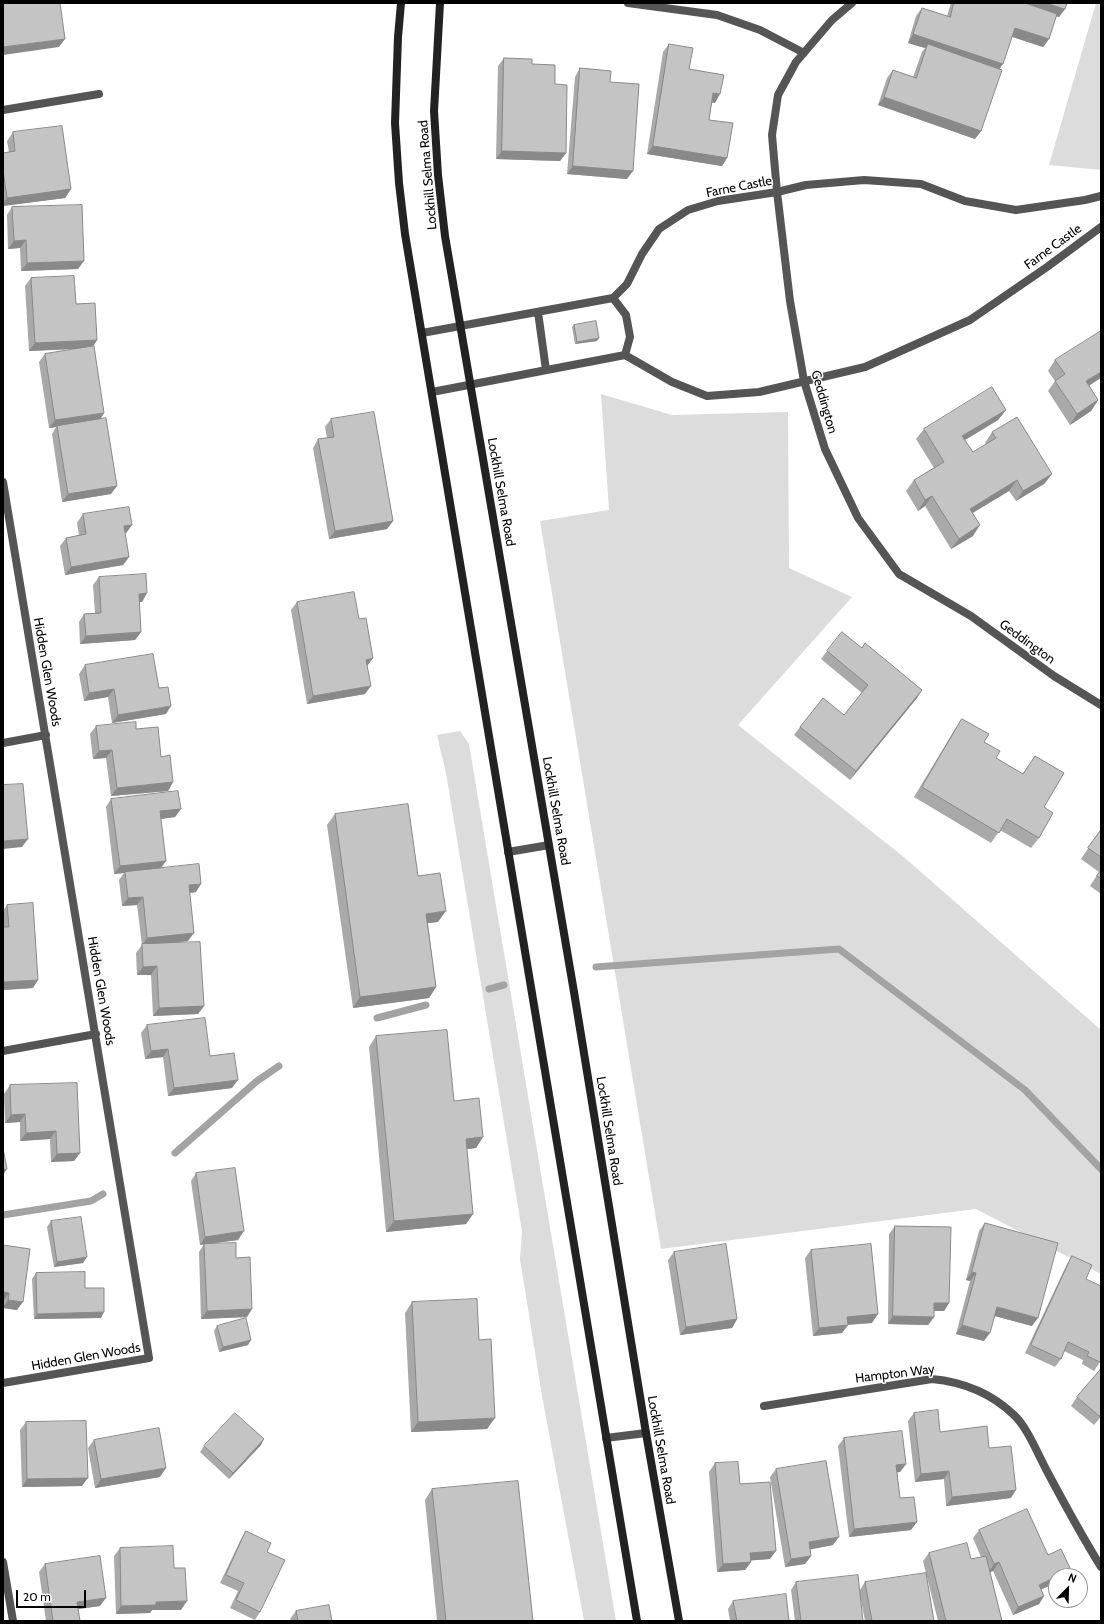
<!DOCTYPE html>
<style>
body{margin:0}
#map{position:relative;width:1104px;height:1624px;overflow:hidden;background:#fff;font-family:Cabin,sans-serif}
canvas{display:block}
.frame{position:absolute;inset:0;border:4px solid #000;pointer-events:none}
.north{position:absolute;left:1048px;top:1568px;width:40px;height:40px;box-sizing:border-box;background:#fff;border:1px solid #999;border-radius:50%;rotate:23deg;font-size:11px;font-weight:700;line-height:16px;text-align:center;color:#000}
.north::after{content:'';display:block;margin:auto;width:14px;height:18px;background:#000;clip-path:polygon(50% 0,100% 100%,50% 72%,0 100%)}
.scale{position:absolute;left:16px;top:1590px;width:70px;height:18px;box-sizing:border-box;border:2px solid #000;border-top:0;padding-left:5px;font-size:12px;line-height:14px;white-space:nowrap;color:#000;-webkit-text-stroke:3px #fff;paint-order:stroke}
</style>
<div id="map">
<canvas width="1104" height="1624"></canvas>
<div class="frame"></div>
<div class="north">N</div>
<div class="scale">20 m</div>
</div>
<script>
const c = document.querySelector('canvas').getContext('2d');
c.lineJoin = 'round';
function fill(path, color) { c.fillStyle = color; c.fill(path, 'evenodd'); }
function stroke(path, color, width, dash) { c.strokeStyle = color; c.lineWidth = width; c.lineCap = dash ? 'butt' : 'round'; c.setLineDash(dash || []); c.stroke(path); }
function label(font, color, halo, rows, align = 'center') {
  c.font = font + ' Cabin,sans-serif'; c.lineWidth = 3; c.setLineDash([]); c.textBaseline = 'middle'; c.strokeStyle = halo; c.fillStyle = color; for (const [text, x, y, turn = 0] of rows) {
    c.save(); c.translate(x, y); c.rotate((+turn || 0) * Math.PI / 180); c.textAlign = isNaN(turn) ? turn : align; if (halo) c.strokeText(text, 0, 0); c.fillText(text, 0, 0); c.restore();
  }
}
fill(new Path2D(`
 M1096,3H1101V170L1049,165Z
 M601,394L672,415L788,412L789,568L852,597L738,725L905,858L1101,1030V1274L976,1209L661,1249L540,521L609,510Z
 M460,731L469,744L616,1621H584L542,1396L520,1259L522,1231L446,773L437,735Z`), '#dcdcdc');
stroke(new Path2D(`
 M596,967L839,949L1025,1090L1101,1169
 M489,989L504,985
 M377,1018L426,1005
 M175,1153L257,1081L279,1066
 M3,1215L91,1201L103,1194`), '#a3a3a3', 7);
stroke(new Path2D(`
 M628,3L717,15L760,30L804,53
 M852,3L832,20L796,62L778,95L772,135L777,192L790,301L804,381L825,449L858,518L899,574L971,616L1054,676L1101,705
 M3,110L99,94
 M613,298L626,315L630,337L625,355
 M538,312L546,370
 M422,333L613,298L627,284L642,254L659,229L688,210L718,201L777,192L806,185L864,180L921,184L965,201L1016,210L1085,200L1101,196
 M432,392L625,355L672,382L707,396L759,392L865,367L970,320L1047,267L1101,227
 M3,482L149,1358L3,1383
 M3,743L46,735
 M508,852L549,845
 M3,1051L96,1034
 M764,1406L932,1379C964,1382 991,1393 1014,1415C1028,1428 1039,1457 1048,1473C1065,1505 1082,1536 1101,1567
 M606,1438L646,1433
 M3,1562L13,1621`), '#555', 8);
stroke(new Path2D(`
 M401,3L398,37L395,123L399,183L405,234L637,1621
 M440,3L434,111L438,175L445,236L574,992L646,1433L679,1621`), '#222', 8);
fill(new Path2D(`
 M951,3H1067L1065,9L1059,17L1056,16L1049,39L1043,47L1012,37L1000,69L981,131L975,139L878,105L887,78L893,70L913,77L922,52L925,48L908,43L916,16L922,8L947,16Z
 M669,44L689,69L715,103L712,102L709,120L727,158L722,166L647,154L663,52Z
 M504,58L532,64L555,84L566,153L560,161L496,159L498,66Z
 M580,68L610,82L627,179L567,174L575,77Z
 M13,132L71,189L65,198L3,206V153L9,152L7,141Z
 M12,207L78,269L21,271L20,248L8,249L7,215Z
 M31,278L76,304L97,340L93,347L104,413L100,419L111,494L62,502L52,434L56,427L49,428L39,362L45,354L77,349L29,351L25,286Z
 M574,325L597,341L575,344L572,327Z
 M1055,360L1089,386L1098,400L1091,411L1070,425L1048,391L1055,381L1048,371Z
 M1006,410L998,420L965,440L973,452L986,444L985,443L992,432L1052,474L1044,484L1016,501L1009,491L973,513V536L951,549L925,506L918,511L906,491L914,480L934,468L916,439L924,429Z
 M331,419L393,521L387,529L329,539L313,448L318,439L327,438L325,427Z
 M83,514L132,525L126,533H125L129,557L123,565L65,575L60,546L66,538L79,535L77,523Z
 M99,577L142,602H139L141,632L135,640L80,644L79,622L84,614L95,613L93,585Z
 M297,602L373,658L367,666L365,694L307,704L291,610Z
 M862,648L917,698L850,780L794,735L800,727L844,715L862,693L821,659L827,651Z
 M85,665L166,714L112,723L108,697L84,701L79,674Z
 M962,719L984,742L996,758L1023,774L1035,756L1044,807L1039,838L1031,848L1000,830L991,843L914,797L955,729Z
 M96,726L136,729L161,757L173,782L168,791L111,796L106,758L93,759L90,734Z
 M111,799L181,809L175,817L161,819L166,861L161,868L196,892L189,893L188,941L168,943L204,1006L198,1014L153,1016L151,975H137L136,953L142,945L137,905L122,906L119,880L124,873L114,874L106,807Z
 M335,814L438,922L428,923L436,987L429,998L353,1008L327,825Z
 M1101,829V894L1090,886L1099,872L1081,859Z
 M7,905L33,988L3,990V911Z
 M147,1025L210,1056L232,1088L168,1096L163,1057L145,1059L141,1033Z
 M376,1036L454,1101L483,1137L476,1148L467,1149L473,1214L466,1224L386,1232L369,1047Z
 M10,1085L80,1153L74,1161L51,1162L50,1139L20,1141V1122L5,1123L4,1094Z
 M196,1173L238,1240L207,1244L236,1258L247,1317L201,1319L199,1252L204,1244L200,1245L191,1181Z
 M51,1221L83,1263L54,1267L47,1227Z
 M985,1223L1032,1326L995,1316L984,1341L956,1334L970,1281L966,1280L979,1231Z
 M895,1226L949,1303L944,1311H934V1317L928,1325L888,1324L889,1234Z
 M3,1245L17,1310L3,1308Z
 M811,1250L872,1323L848,1325L842,1333L813,1336L805,1258Z
 M674,1252L737,1319L732,1328L680,1335L668,1260Z
 M1072,1256L1086,1279L1100,1362L1094,1371L1082,1364L1083,1360L1064,1351L1061,1359L1055,1367L1025,1353L1067,1264Z
 M36,1273L85,1288L101,1318L34,1319L32,1279Z
 M412,1302L479,1340L487,1429L411,1432L405,1313Z
 M217,1326L248,1345L219,1352L214,1331Z
 M1101,1369V1416L1094,1425L1071,1406L1077,1397Z
 M914,1413L940,1432L989,1448L1011,1498L946,1506L944,1479L915,1482L908,1421Z
 M26,1422L82,1486L22,1487L20,1430Z
 M844,1438L906,1464L900,1472H897L900,1498L911,1530L849,1537L838,1446Z
 M94,1440L160,1477L95,1488L88,1448Z
 M261,1445L229,1479L200,1452L204,1446Z
 M715,1463L740,1484L770,1559L751,1560V1562L745,1570L717,1572L709,1472Z
 M776,1469L833,1545L810,1549L811,1556L805,1564L785,1567L770,1477Z
 M432,1489L533,1621H437L425,1500Z
 M979,1530L1056,1576V1583L1041,1589L1044,1596L1039,1604L1013,1615L993,1571L990,1572L1002,1621H938L923,1561L929,1553L971,1559L981,1557L973,1538Z
 M246,1531L260,1612L255,1620L230,1608L238,1591L220,1583L241,1539Z
 M120,1548L174,1568L181,1610H152L150,1613L116,1614L114,1556Z
 M45,1564L100,1606L78,1609L80,1621H46L39,1572Z
 M796,1582L860,1590L865,1582L934,1621H865L860,1595L863,1621H795L791,1590Z
 M733,1601L789,1621H730L728,1609Z
 M296,1611L332,1621H291L290,1619Z`), '#a9a9a9');
fill(new Path2D(`
 M1013,3H1046L1065,9L1059,17Z
 M1015,28L1049,39L1043,47L1010,36Z
 M913,34L1003,64L997,72L928,44L925,48L908,43Z
 M65,39L59,47L3,55V47Z
 M713,93L720,94L715,103L707,102Z
 M884,97L981,131L975,139L878,105Z
 M653,146L727,158L722,166L647,154Z
 M502,151L566,153L560,161L496,159Z
 M573,166L633,171L627,179L567,174Z
 M71,189L65,198L3,206V204L7,198Z
 M26,240L20,248L8,249L14,241Z
 M84,261L78,269L21,271L27,263Z
 M599,338L597,341L575,344L577,342Z
 M97,340L92,348L29,351L35,343Z
 M1101,372V378L1079,392L1086,381Z
 M1098,400L1091,411L1070,425L1077,414Z
 M1006,410L998,420L955,446L962,436Z
 M104,413L99,421L57,426L56,427L49,428L55,420Z
 M1052,474L1044,484L1016,501L1023,491Z
 M1017,480L1009,491L962,519L970,509Z
 M117,486L111,494L62,502L68,494Z
 M932,496L925,506L918,511L925,500Z
 M393,521L387,529L329,539L335,531Z
 M132,525L126,533L118,534L124,526Z
 M980,525L973,536L951,549L959,539Z
 M129,557L123,565L65,575L71,567Z
 M147,593L142,602H133L139,594Z
 M141,632L135,640L80,644L86,636Z
 M373,658L367,666L366,660Z
 M371,686L365,694L307,704L313,696Z
 M114,689L108,697L84,701L89,693Z
 M922,690L917,698L850,780L856,771Z
 M171,706L166,714L112,723L118,715Z
 M112,750L106,758L93,759L99,751Z
 M173,782L168,791L111,796L117,788Z
 M181,809L175,817L154,820L160,811Z
 M28,839L22,847L3,849V841Z
 M166,861L160,869L125,872L124,873L114,874L120,866Z
 M201,884L196,892L183,894L189,885Z
 M143,897L137,905L122,906L128,898Z
 M446,911L438,922L419,924L426,914Z
 M194,933L188,941L142,946L147,938Z
 M157,966L151,975H137L143,967Z
 M38,980L33,988L3,990V982Z
 M436,987L429,998L353,1008L360,997Z
 M204,1006L198,1014L153,1016L159,1008Z
 M168,1049L163,1057L145,1059L151,1051Z
 M238,1080L232,1088L168,1096L174,1088Z
 M25,1114L20,1122L5,1123L11,1115Z
 M56,1131L50,1139L20,1141L26,1133Z
 M483,1137L476,1148L459,1150L466,1139Z
 M80,1153L74,1161L51,1162L57,1154Z
 M7,1169L3,1175V1170Z
 M473,1214L466,1224L386,1232L394,1221Z
 M244,1231L238,1240L200,1245L205,1237Z
 M87,1257L83,1263L54,1267L57,1262Z
 M972,1272L976,1273L970,1281L966,1280Z
 M3,1292L9,1293L3,1301Z
 M8,1300L23,1302L17,1310L3,1308V1307Z
 M934,1303H949L944,1311H928Z
 M997,1307L1038,1318L1032,1326L991,1315Z
 M252,1309L247,1317L201,1319L207,1311Z
 M104,1312L101,1318L34,1319L37,1314Z
 M878,1314L872,1323L841,1325L847,1317Z
 M893,1316L934,1317L928,1325L888,1324Z
 M737,1319L732,1328L680,1335L686,1327Z
 M848,1325L842,1333L813,1336L819,1328Z
 M962,1325L990,1333L984,1341L956,1334Z
 M251,1340L248,1345L219,1352L223,1347Z
 M1101,1415V1416L1094,1425Z
 M495,1418L487,1429L411,1432L418,1422Z
 M264,1439L261,1445L229,1479L233,1473Z
 M906,1464L900,1472L891,1473L896,1465Z
 M166,1468L160,1477L95,1488L101,1479Z
 M949,1471L944,1479L915,1482L921,1474Z
 M88,1478L82,1486L22,1487L27,1479Z
 M1016,1490L1011,1498L946,1506L952,1497Z
 M917,1522L911,1530L849,1537L854,1529Z
 M839,1537L833,1545L803,1551L809,1542Z
 M776,1551L770,1559L745,1561L750,1553Z
 M811,1556L805,1564L785,1567L791,1559Z
 M751,1562L745,1570L717,1572L723,1564Z
 M999,1562L993,1571L988,1573L994,1564Z
 M1071,1570L1067,1576H1058Z
 M1056,1577V1583L1033,1593L1039,1585Z
 M1044,1596L1039,1604L1013,1615L1018,1607Z
 M106,1598L100,1606L72,1610L77,1602Z
 M187,1601L181,1610H152L150,1613L116,1614L121,1606L156,1602Z`), '#898989');
const building = new Path2D(`
 M3,3H60L65,39L3,47Z
 M954,3H1025L1057,14L1049,39L1015,28L1003,64L913,34L922,8L950,17Z
 M1046,3H1067L1065,9Z
 M669,44L693,48L689,69L724,75L720,94L713,93L709,120L733,123L727,158L653,146Z
 M928,44L1002,70L981,131L884,97L893,70L916,78Z
 M504,58L532,59V64L555,65V84L567,85L566,153L502,151Z
 M580,68L611,71L610,82L639,84L633,171L573,166Z
 M62,126L71,189L7,198L3,170V153L15,151L13,132Z
 M82,205L84,261L27,263L26,240L14,241L12,207Z
 M74,276L76,304L95,303L97,340L35,343L31,278Z
 M596,321L599,338L577,342L574,325Z
 M1101,331V372L1086,381L1098,400L1077,414L1055,381L1065,374L1055,360Z
 M94,346L104,413L55,420L45,354Z
 M992,387L1006,410L962,436L973,452L996,438L992,432L1017,417L1052,474L1023,491L1017,480L970,509L980,525L959,539L932,496L925,500L914,480L944,462L924,429Z
 M374,412L393,521L335,531L318,439L334,437L331,419Z
 M106,418L117,486L68,494L57,426Z
 M129,507L132,525L124,526L129,557L71,567L66,538L86,534L83,514Z
 M146,574L147,593L139,594L141,632L86,636L84,614L101,613L99,577Z
 M354,592L359,619L366,618L373,658L366,660L371,686L313,696L297,602Z
 M842,632L862,648L865,643L922,690L856,771L800,727L823,698L844,715L868,685L827,651Z
 M153,654L159,688L168,687L171,706L118,715L114,689L89,693L85,665Z
 M962,719L989,734L984,742L1000,751L996,758L1023,774L1035,756L1064,773L1044,807L1053,813L1039,838L1007,819L999,833L922,787Z
 M136,722V729L158,727L161,757L170,755L173,782L117,788L112,750L99,751L96,726Z
 M23,784L28,839L3,841V785Z
 M178,791L181,809L160,811L166,861L120,866L111,799Z
 M408,804L418,876L440,873L446,911L426,914L436,987L360,997L335,814Z
 M1101,830V857L1088,848Z
 M199,864L201,884L189,885L194,933L147,938L143,897L128,898L125,872Z
 M1101,870V878L1097,876Z
 M33,903L38,980L3,982V927H9L7,905Z
 M200,942L204,1006L159,1008L157,966L143,967L142,944Z
 M205,1018L210,1056L234,1053L238,1080L174,1088L168,1049L151,1051L147,1025Z
 M447,1030L454,1101L479,1098L483,1137L466,1139L473,1214L394,1221L376,1036Z
 M77,1083L80,1153L57,1154L56,1131L26,1133L25,1114L11,1115L10,1085Z
 M3,1148L7,1169L3,1170Z
 M235,1168L244,1231L205,1237L196,1173Z
 M81,1217L87,1257L57,1262L51,1221Z
 M985,1223L1058,1243L1038,1318L997,1307L990,1333L962,1325L976,1273L972,1272Z
 M895,1226L951,1227L949,1303H934V1317L893,1316Z
 M236,1243V1258L250,1257L252,1309L207,1311L204,1244Z
 M726,1244L737,1319L686,1327L674,1252Z
 M871,1244L878,1314L847,1317L848,1325L819,1328L811,1250Z
 M3,1245L30,1249L23,1302L8,1300L9,1293L3,1292Z
 M1072,1256L1092,1265L1086,1279L1101,1286V1360L1100,1362L1087,1356L1089,1352L1068,1342L1061,1359L1031,1345Z
 M85,1272V1288H104V1312L37,1314L36,1273Z
 M477,1299L479,1340L491,1339L495,1418L418,1422L412,1302Z
 M246,1318L251,1340L223,1347L217,1326Z
 M1101,1369V1415L1099,1416L1077,1397Z
 M938,1410L940,1432L987,1426L989,1448L1011,1446L1016,1490L952,1497L949,1471L921,1474L914,1413Z
 M235,1413L264,1439L233,1473L204,1446Z
 M86,1421L88,1478L27,1479L26,1422Z
 M159,1428L166,1468L101,1479L94,1440Z
 M902,1431L906,1464L896,1465L900,1498L914,1497L917,1522L854,1529L844,1438Z
 M826,1461L839,1537L809,1542L811,1556L791,1559L776,1469Z
 M738,1462L740,1484L770,1482L776,1551L750,1553L751,1562L723,1564L715,1463Z
 M518,1481L533,1621H446L432,1489Z
 M1027,1509L1048,1555L1061,1549L1071,1570L1058,1576H1056V1577L1039,1585L1044,1596L1018,1607L999,1562L994,1564L979,1530Z
 M246,1531L271,1543L267,1552L285,1560L260,1612L236,1600L244,1583L226,1575Z
 M967,1543L971,1559L986,1556L1002,1621H946L929,1553Z
 M173,1546L174,1568H185L187,1601L156,1602V1605L121,1606L120,1548Z
 M100,1556L106,1598L77,1602L80,1621H53L45,1564Z
 M926,1573L934,1621H872L865,1582Z
 M858,1575L863,1621H801L796,1582Z
 M786,1594L789,1621H737L733,1601Z
 M329,1605L332,1621H298L296,1611Z`);
fill(building, '#c4c4c4');
stroke(building, '#898989', 1);
label('13px', '#000', '#fff', [
 ["Lockhill Selma Road",428,175,-95],
 ["Farne Castle",739,187,-11],
 ["Farne Castle",1053,247,-36],
 ["Geddington",824,402,74],
 ["Lockhill Selma Road",501,492,80],
 ["Geddington",1027,642,36],
 ["Hidden Glen Woods",47,672,80],
 ["Lockhill Selma Road",556,811,80],
 ["Hidden Glen Woods",101,991,80],
 ["Lockhill Selma Road",609,1131,81],
 ["Hidden Glen Woods",86,1357,-10],
 ["Hampton Way",895,1374,-7],
 ["Lockhill Selma Road",661,1450,80]
]);
</script>
